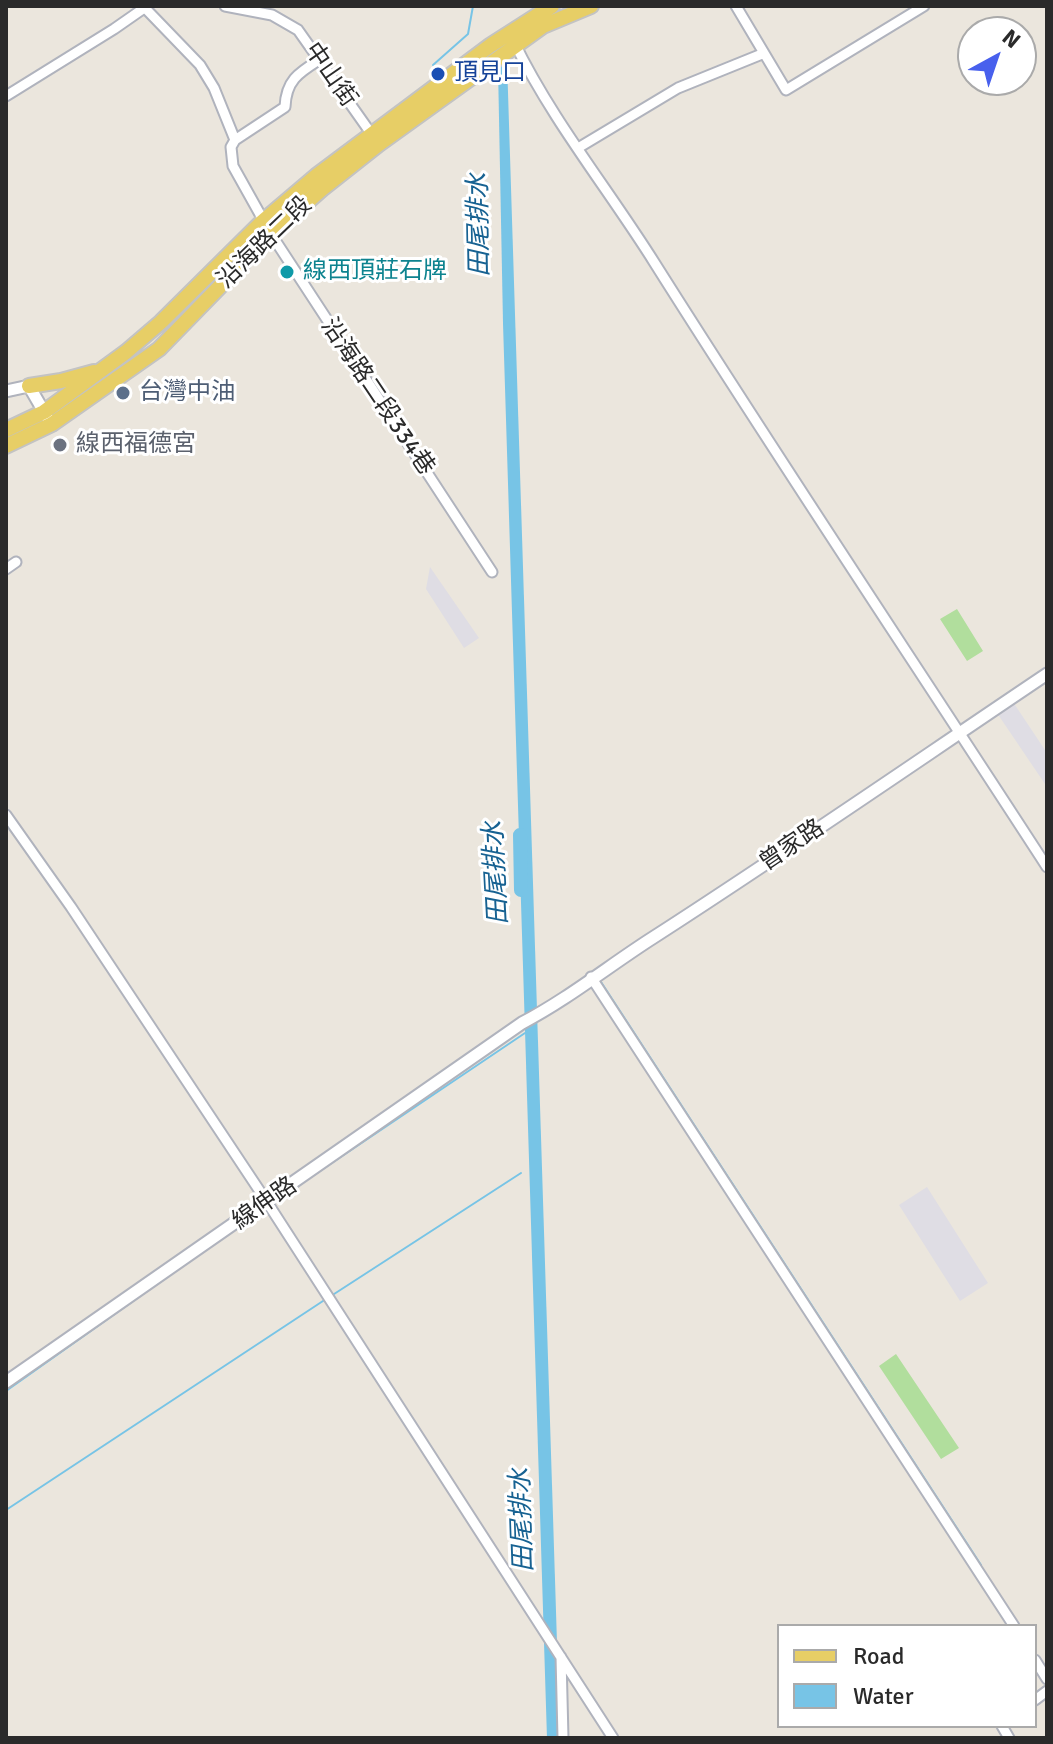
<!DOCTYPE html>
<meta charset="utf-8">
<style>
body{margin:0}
#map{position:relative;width:1053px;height:1744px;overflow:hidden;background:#ebe6dd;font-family:Signika,sans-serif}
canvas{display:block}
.frame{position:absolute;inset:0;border:8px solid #2a2a2a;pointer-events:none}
.legend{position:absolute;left:777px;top:1624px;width:260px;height:104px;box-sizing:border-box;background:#fff;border:2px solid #aaa;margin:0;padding:10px 14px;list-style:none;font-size:24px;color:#2a2a2a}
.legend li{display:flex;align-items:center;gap:16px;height:40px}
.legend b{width:40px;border:2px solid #aaa}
.north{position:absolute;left:957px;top:16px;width:80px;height:80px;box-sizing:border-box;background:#fff;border:2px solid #aaa;border-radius:50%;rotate:40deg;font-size:22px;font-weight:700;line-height:32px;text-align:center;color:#2a2a2a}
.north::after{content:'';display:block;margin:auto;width:28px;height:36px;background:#4860ed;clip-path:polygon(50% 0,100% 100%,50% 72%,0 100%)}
</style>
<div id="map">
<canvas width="1053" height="1744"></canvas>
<div class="frame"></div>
<ul class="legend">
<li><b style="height:10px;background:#e7ce66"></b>Road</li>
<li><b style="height:22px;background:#77c4e6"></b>Water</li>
</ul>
<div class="north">N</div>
</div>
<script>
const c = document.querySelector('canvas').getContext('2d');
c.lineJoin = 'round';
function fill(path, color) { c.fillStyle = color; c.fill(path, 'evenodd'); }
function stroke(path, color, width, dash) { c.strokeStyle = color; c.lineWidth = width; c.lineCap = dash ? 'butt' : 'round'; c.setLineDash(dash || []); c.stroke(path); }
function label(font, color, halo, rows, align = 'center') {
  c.font = font + ' Signika,"Noto Sans TC",sans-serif'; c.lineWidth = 6; c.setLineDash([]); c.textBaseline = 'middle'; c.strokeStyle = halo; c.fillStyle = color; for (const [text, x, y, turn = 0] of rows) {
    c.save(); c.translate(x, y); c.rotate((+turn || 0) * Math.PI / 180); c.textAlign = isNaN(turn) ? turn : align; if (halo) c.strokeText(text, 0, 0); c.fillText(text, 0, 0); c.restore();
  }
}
fill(new Path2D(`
 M430,567L479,638L464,648L426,589Z
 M1013,702L1047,753V787L997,713Z
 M927,1187L988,1283L960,1301L899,1205Z`), '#dfdde4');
fill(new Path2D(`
 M957,609L983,651L967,661L940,619Z
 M896,1354L959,1448L941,1459L879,1366Z`), '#b1de9d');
fill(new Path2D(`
 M507,61L560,1738H547L503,323L498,67Z`), '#77c4e6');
stroke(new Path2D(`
 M433,65L468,34L473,6
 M601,982L981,1565
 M305,1181L525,1033
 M331,1296L521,1173
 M6,1391L266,1207
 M6,1510L326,1299`), '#77c4e6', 2);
stroke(new Path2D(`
 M520,835L521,890`), '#77c4e6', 14);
const minor = new Path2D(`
 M225,6L272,15L298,30L375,139
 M736,6L786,90L924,6
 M145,8L200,65L214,88L235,140
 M514,42C552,120 608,189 654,262C782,465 916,665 1047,867
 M6,96L114,29L147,6
 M235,140L231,147L233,166L271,234L492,572
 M235,140L285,107C286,81 298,73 319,60
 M578,148L678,88L762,54
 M6,569L16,562
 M6,815L71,907L267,1202L613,1738
 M591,977L1014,1626
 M561,1657L563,1738
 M1035,1660L1047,1679
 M1035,1700L1047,1691
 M1002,1726L1009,1738`);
const tertiary = new Path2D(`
 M6,391L29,386L47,417
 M6,1382L522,1023C568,999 610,965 654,937C786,852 916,762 1047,674`);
const primary = new Path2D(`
 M29,386L61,381L94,372
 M6,430L44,412L126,352L161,322L263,221L316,176L491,45L552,6
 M6,446L52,424L159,349L271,234L322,189L379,144L543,26L591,6`);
stroke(minor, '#b0b3bd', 13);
stroke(tertiary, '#b0b3bd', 15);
stroke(primary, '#c3c3c3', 18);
stroke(minor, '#fff', 9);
stroke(tertiary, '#fff', 11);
stroke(primary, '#e7ce66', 14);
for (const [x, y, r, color] of [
 [438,74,8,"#1a4fb4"],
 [287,272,8,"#0f9aa8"],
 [123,393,8,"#5c6f8a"],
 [60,445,8,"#6b7280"]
]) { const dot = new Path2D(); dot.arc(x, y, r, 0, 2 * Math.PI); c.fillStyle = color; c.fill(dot); stroke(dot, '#fff', 3); }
label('24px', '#164399', '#fff', [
 ["頂見口",454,74]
], 'left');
label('24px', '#2a2a2a', '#fff', [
 ["中山街",330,75,55],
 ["沿海路二段",265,243,-44],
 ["沿海路二段334巷",377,397,56],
 ["曾家路",792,846,-34],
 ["線伸路",265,1204,-35]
]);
label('24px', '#0d838f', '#fff', [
 ["線西頂莊石牌",303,272]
], 'left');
label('24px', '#4e5e75', '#fff', [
 ["台灣中油",139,393]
], 'left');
label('24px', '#5b616d', '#fff', [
 ["線西福德宮",76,445]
], 'left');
label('italic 26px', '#176292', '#fff', [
 ["田尾排水",480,225,-91],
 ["田尾排水",497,873,-93],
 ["田尾排水",523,1520,-92]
]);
</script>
